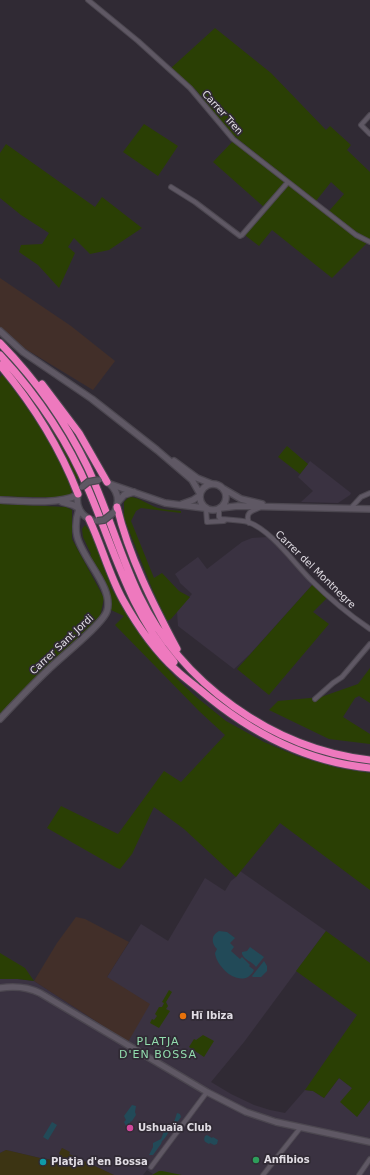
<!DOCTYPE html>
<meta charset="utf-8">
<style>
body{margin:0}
canvas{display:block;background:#302a34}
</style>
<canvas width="370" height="1175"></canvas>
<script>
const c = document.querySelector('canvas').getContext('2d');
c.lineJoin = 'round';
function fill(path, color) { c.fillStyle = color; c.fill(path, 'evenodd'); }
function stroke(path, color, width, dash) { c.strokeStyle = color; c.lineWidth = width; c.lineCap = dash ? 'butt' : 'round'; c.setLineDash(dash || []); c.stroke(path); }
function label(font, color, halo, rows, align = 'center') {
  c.font = font + ' "DejaVu Sans",sans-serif'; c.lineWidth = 3.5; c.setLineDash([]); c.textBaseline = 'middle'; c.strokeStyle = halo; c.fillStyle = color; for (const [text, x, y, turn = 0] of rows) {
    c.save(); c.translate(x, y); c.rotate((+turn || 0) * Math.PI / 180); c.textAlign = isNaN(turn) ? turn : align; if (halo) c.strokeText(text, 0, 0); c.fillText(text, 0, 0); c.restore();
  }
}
fill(new Path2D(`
 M310,461L351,493L350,495L338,503L301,502L313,491L298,477Z
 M268,537L313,584L250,654L234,669L178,626L177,611L192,594L180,583L179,580L175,574L198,557L207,569L242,542L252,538Z
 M240,871L326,931L244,1042L211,1082L231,1094L254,1105L270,1110L285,1113L305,1090L313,1091L324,1098L339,1078L352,1088L357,1117L370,1100V1175H152L153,1174L147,1170L143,1175H114L68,1154L69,1152L62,1148L59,1161L40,1158L6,1150L0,1153V979H18L34,981L128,1042L107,977L141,924L168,941L205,878L225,891L231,881L236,877Z`), '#3a3241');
fill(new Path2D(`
 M0,278L71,326L115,361L93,390L24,348L0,328Z
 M76,917L85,919L129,942L107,977L150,1004L128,1042L34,981L57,943Z`), '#422f29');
fill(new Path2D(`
 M215,28L271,73L326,130L330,126L351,145L347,150L370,172V240L355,231L329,211L344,194L331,182L316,201L229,132L196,90L171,68Z
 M144,124L178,146L158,176L123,152Z
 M233,141L285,182L265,208L213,162Z
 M6,144L95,207L102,197L142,228L109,250L90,254L74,238L68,247L75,253L59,288L38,265L19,252L21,245L42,244L49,233L21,215L0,198V153Z
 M288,185L367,243L332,278L272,230L259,246L246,236L245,234Z
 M0,361C6,365 14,376 20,384C43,414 62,444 79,478L75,480Z
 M3,374C24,405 66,457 72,494C64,500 13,496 0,496V377Z
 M287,446L308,464L300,474L278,457Z
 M129,497C140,497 148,505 158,508C165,510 174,510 181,511V513L141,508L136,511L131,521L154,578L162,573L179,591L190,597L171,619L167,621L153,591L124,518V502Z
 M0,504L66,507L72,510V539L104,598L100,617L46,667L0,716Z
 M85,525L89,530L91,529L101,557L100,558L111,585L110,586L127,615V617H128L161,662L178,680L195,696L226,721L264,742L297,756L338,768L370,773V890L280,823L236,877L184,829L154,807L132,854L120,869L117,868L47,828L61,806L118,834L164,771L181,782L225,735L199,711L115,625L124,616L111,610C114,590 99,572 90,555L91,554L83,537L82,529Z
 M313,584L327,598L313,612L329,624L269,695L237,669Z
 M370,668V703L359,696L355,698L343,717L370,734V744L329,739L269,710L278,701L321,697L358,684Z
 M326,931L370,963V1100L357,1117L340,1102L352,1088L339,1078L324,1098L313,1091L305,1090L357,1015L296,971Z
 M0,953L25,968L34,981L18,979H0Z
 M169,990L172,992L166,1002L168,1006L166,1009L170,1011L159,1028L150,1023L152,1019L154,1020L157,1016L155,1014L159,1007H162L164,1003L162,1002Z
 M203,1035L214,1041L204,1057L189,1047L194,1039L196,1040Z
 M159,1171H162L182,1175H152Z`), '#2a3f04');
fill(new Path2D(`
 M62,1148L70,1152L69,1154L114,1175H0V1153L6,1150L40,1158L59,1161L61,1157L59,1153Z`), '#3c3413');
fill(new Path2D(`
 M219,931L227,932L235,938L230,943L234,947L231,951L240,959L242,957L250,965L249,966L254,970C253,972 251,975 248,977C234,984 216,965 215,953L217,949C211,943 211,935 219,931Z
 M250,947L264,957L256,967C252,961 245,961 242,954V952L247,951Z
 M264,961L267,966V971L261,977H253L252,976Z
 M132,1105L136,1106L135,1112L136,1115L132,1121L130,1122V1124L127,1128L124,1122L126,1120L124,1116Z
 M177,1113L180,1114L181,1117C178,1122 174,1125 170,1130C167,1134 166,1138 162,1141L161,1144L153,1155H149L153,1147V1143L161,1139L166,1126H170C175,1122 175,1119 177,1113Z
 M52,1122L57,1125L48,1140L43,1137Z
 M207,1135L212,1138L213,1137L218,1140L217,1144L214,1145L210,1143L209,1144C205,1142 203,1141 205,1136Z`), '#224a58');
const street = new Path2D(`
 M88,0L138,41L190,88L233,139L356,235L370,242
 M370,115L361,125L370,134
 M171,187L195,202L240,236L242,235L288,182
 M206,509L207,522L224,521
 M219,509V517L221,519C230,520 240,520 248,522C271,530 294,563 311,580C329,598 348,614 370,629
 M350,509L361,497L370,493
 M249,523C245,513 251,511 259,508
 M315,699L333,683L342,677L370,644
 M151,1167L207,1092
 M263,1175L301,1127
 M359,1175L370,1159`);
const secondary = new Path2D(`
 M0,331L23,352L92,399L157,450L192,480L200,494
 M174,461L197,478L212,484
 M200 497a13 13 0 1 1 26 0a13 13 0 1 1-26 0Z
 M110,484L165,503L204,508
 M110,484C118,492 120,501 115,511
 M224,489L241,499L262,504
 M78,494C75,506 81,516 92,520
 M0,500C21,501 59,505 77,495
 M62,502L73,505L78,508
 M118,502L124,495L134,492
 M182,504L193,500L199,496
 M220,508L238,506L370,509
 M0,719C16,702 32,685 49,669C61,657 103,624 107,611C114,587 82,559 77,536C75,527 76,518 79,509
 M0,988C13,986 28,987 40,993L207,1092L246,1112L276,1122L370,1142`);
const highway = new Path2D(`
 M0,343C35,379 65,421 87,466C107,508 119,553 139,595C181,683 272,749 370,760
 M0,355C37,395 68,441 89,491C115,552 130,611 174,662
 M0,365C32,403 60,448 78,494
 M42,384L79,433L107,482
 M117,507C129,557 153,604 177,649
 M89,519C102,546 109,575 123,600C137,625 155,651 176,670C183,677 192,683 199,689C248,731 306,762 370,768`);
stroke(street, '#4c4750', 6);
stroke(secondary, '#4c4750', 8);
stroke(highway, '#4c4750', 9);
stroke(street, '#5f5864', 4);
stroke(secondary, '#5f5864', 5.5);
stroke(highway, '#ee79be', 7);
const secondaryBridge = new Path2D(`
 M82,487L88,482L99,480
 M97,521L104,520L113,513`);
stroke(secondaryBridge, '#4c4750', 8, []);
stroke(secondaryBridge, '#5f5864', 5.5);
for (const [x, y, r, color] of [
 [183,1016,4,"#e8710a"],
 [130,1128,4,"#d1479c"],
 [256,1160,4,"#2e9e5b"],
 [43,1162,4,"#0f9aa8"]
]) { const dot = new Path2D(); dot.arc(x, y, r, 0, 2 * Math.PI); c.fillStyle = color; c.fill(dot); stroke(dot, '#302a34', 1.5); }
label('10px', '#e1dde4', '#302a34', [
 ["Carrer Tren",222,113,48],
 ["Carrer del Montnegre",315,570,44],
 ["Carrer Sant Jordi",62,645,-43]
]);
label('bold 10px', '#e1dde4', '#302a34', [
 ["Hï Ibiza",191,1016],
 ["Ushuaïa Club",138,1128],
 ["Anfibios",264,1160],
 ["Platja d'en Bossa",51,1162]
], 'left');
c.letterSpacing = '1px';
label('11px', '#92ddae', '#302a34', [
 ["PLATJA",158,1042],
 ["D'EN BOSSA",158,1055]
]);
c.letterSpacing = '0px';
</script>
